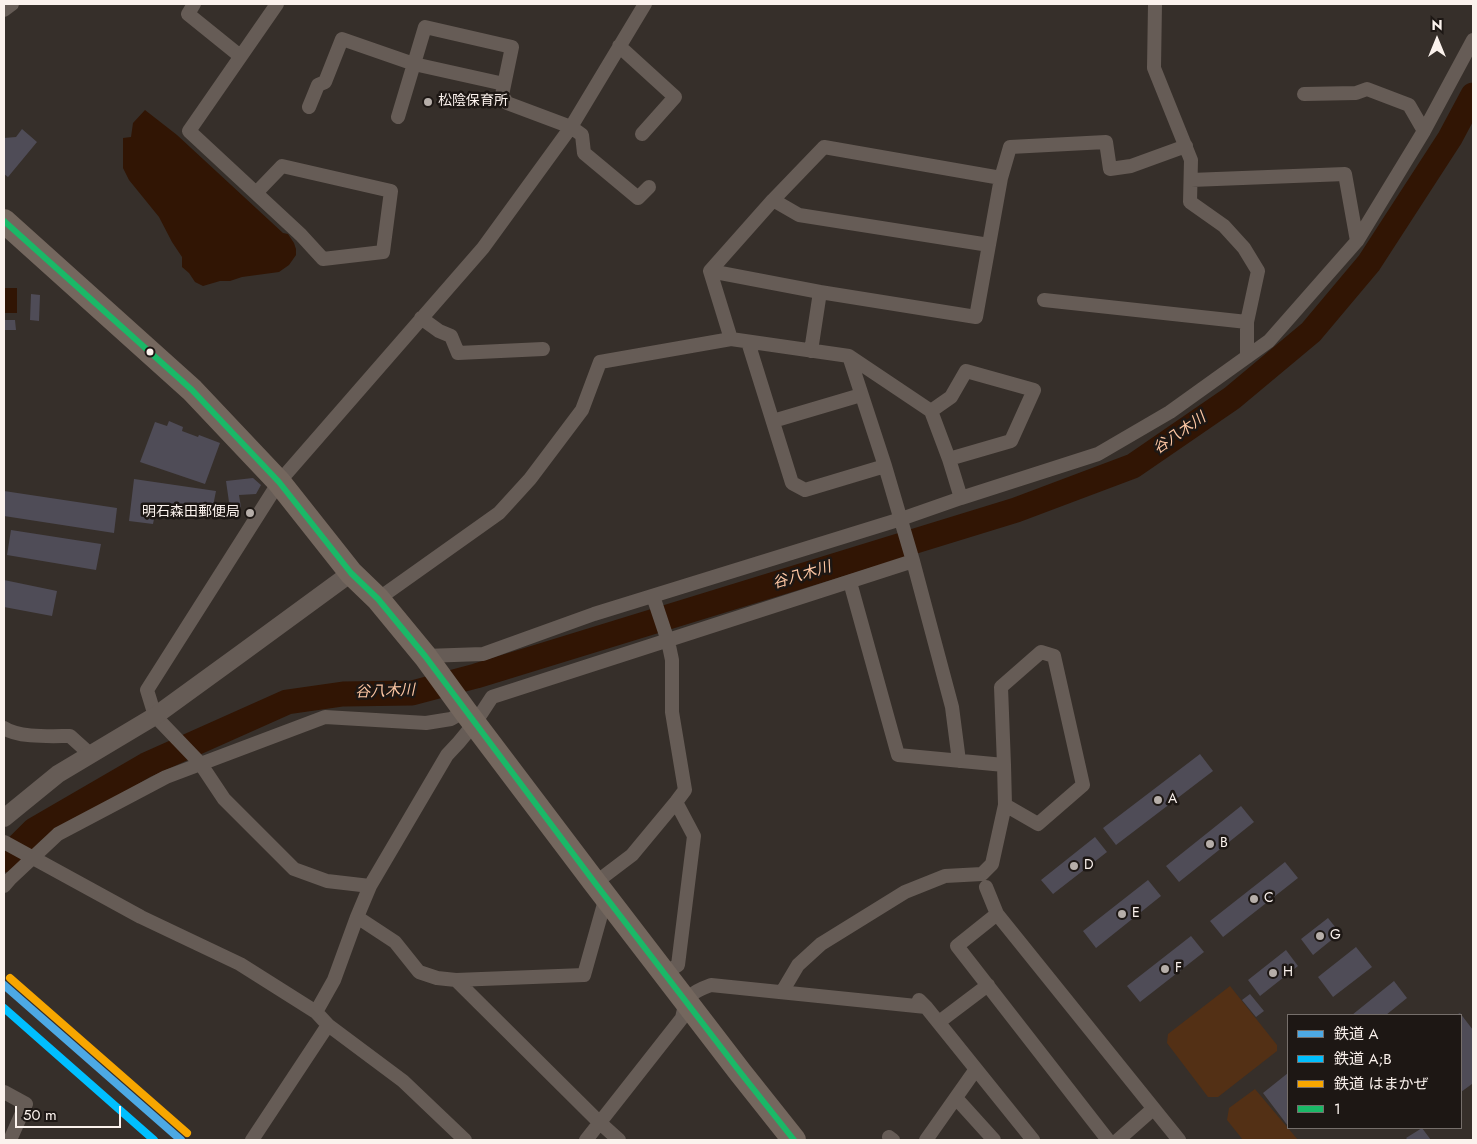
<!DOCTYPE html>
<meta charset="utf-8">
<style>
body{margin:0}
#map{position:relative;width:1477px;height:1144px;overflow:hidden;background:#362f2a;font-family:Jost,"Noto Sans JP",sans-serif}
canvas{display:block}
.frame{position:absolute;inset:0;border:5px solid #fbf2ed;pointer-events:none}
.legend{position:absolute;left:1287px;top:1014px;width:175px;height:115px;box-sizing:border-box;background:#1d1714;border:1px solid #766f6b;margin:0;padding:6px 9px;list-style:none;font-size:15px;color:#fbf2ed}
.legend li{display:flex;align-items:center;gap:10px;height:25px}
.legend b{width:25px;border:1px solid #766f6b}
.north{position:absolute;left:1412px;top:15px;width:50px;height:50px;-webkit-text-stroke:4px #1d1714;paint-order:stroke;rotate:0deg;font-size:14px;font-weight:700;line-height:20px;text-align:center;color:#fbf2ed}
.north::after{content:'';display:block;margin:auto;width:18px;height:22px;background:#fbf2ed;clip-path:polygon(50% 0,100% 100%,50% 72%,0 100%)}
.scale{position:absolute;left:15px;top:1106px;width:106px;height:22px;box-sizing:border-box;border:2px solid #fbf2ed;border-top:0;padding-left:6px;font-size:15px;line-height:18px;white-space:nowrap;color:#fbf2ed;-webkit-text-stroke:4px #1d1714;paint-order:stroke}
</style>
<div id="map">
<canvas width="1477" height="1144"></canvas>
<div class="frame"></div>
<ul class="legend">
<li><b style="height:6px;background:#4da9e4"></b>鉄道 A</li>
<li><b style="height:6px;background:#00bfff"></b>鉄道 A;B</li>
<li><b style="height:6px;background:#f7a600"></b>鉄道 はまかぜ</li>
<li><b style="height:6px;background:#1ab867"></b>1</li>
</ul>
<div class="north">N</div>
<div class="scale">50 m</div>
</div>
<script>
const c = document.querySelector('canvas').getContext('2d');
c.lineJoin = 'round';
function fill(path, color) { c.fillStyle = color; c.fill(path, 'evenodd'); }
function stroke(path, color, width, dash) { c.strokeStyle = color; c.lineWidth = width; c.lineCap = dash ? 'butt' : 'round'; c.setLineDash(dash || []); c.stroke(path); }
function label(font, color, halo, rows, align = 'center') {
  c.font = font + ' Jost,"Noto Sans JP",sans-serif'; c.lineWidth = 5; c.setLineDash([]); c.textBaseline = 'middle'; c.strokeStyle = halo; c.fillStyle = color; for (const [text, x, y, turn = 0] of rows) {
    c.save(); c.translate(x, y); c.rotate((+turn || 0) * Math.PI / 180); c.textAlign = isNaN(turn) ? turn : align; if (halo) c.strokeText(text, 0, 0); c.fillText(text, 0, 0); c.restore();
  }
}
fill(new Path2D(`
 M1230,986L1277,1045V1051L1218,1097H1208L1167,1043L1168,1034Z
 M1255,1089L1298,1140H1243L1227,1120L1229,1108Z`), '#533015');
fill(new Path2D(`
 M145,110L177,135L283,233L288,234L294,243L296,249V255L289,265L279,272L242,277L230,281H220L203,286L195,282L189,273L182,267V257L172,242L159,217L129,180L123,168V138L131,137L133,123Z
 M4,288H17V313H4Z`), '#311504');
stroke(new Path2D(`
 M4,860L34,830L146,765L287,702L343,694L412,693L476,676L1016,510L1133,466L1232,398L1311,332L1369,263L1450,138L1473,95`), '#311504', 25);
fill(new Path2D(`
 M22,129L37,142L8,177L4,174V138L16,137Z
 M31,294L40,295L39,321L30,320Z
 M4,320H15L16,330H4Z
 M169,421L183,427L182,431L198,437L199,435L220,443L205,484L140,462L155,422L167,426Z
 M253,478L261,485L256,494L239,495L241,507L229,502L226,481Z
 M134,479L216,491L211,516L156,509L153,524L129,521Z
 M4,491L117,508L114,533L4,516Z
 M11,530L101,544L96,570L7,555Z
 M4,580L57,591L52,616L4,607Z
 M1200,754L1213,771L1116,845L1103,828Z
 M1241,806L1254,822L1179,882L1166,866Z
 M1095,837L1107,852L1053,894L1041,880Z
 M1285,862L1298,878L1223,937L1210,921Z
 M1148,880L1161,896L1096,948L1083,931Z
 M1328,918L1340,933L1313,955L1301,939Z
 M1191,936L1204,952L1140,1002L1127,986Z
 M1356,947L1372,967L1333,997L1318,977Z
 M1286,950L1298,966L1260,996L1248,980Z
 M1394,981L1407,998L1386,1015H1352Z
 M1250,994L1264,1011L1256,1017L1242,1000Z
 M1460,1013L1473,1030V1085L1472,1084L1461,1092V1015H1456Z
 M1288,1073V1126L1263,1093Z
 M1422,1128L1431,1140H1408L1406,1138Z`), '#4f4c57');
stroke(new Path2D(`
 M194,4L188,14L240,56
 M1155,4L1154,68L1191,160L1190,202L1224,226L1244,248L1258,271L1247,322V357
 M4,10L12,4
 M619,46L675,97L642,134
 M1304,94L1356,93L1367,89L1409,105L1424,131
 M309,107L318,85L325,82L342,39L414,64L504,84
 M398,117L425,27L512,47L502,95L507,103L571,127L582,135L584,153L638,198L649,187
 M1191,180L1345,174L1357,241
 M256,193L282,166L391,191L383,252L323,259L301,235L189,131L277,4
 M773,200L799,215L989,245
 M710,271L820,292
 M1044,300L1247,322
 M421,318L439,331L451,336L458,353L543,349
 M731,339L710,271L773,200L824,147L1001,178L1010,147L1106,142L1110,169L1131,166L1186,146
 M748,342L792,483L805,490L885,466
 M811,351L820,292L976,317L1001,178
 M849,356L885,466L913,561L952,707L959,761
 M931,411L951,397L966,371L1034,390L1011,441L949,459
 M773,421L861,395
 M378,599L499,513L530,479L582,410L600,362L731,339L849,356L931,411L949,459L961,498
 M425,656L483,654L594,614L901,519L961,498L1098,454L1170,412L1269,341L1357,241L1424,131L1473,40
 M4,728C18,738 52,736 70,736L90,754
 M1004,765L1001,687L1041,652L1054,656L1083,785L1038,824L1005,805
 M4,842L141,917L240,964L316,1012L328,1025L403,1081L465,1140
 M595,883L632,855L676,802L685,790L672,712V660L668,641L653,596
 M4,886L10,879L58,834L166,777L325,717L426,723L451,719L465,711
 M370,886L327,881L294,869L224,799L200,763L155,716L147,690L279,482L483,248L571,127L645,4
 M986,887L997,914L1179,1140
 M997,914L957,946L1108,1140
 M357,917L395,942L419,972L437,978L456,980L584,975L606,897
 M665,973L678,965L694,836L676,802
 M456,980L599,1122L619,1140
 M782,992L798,965L821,944L905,892L945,876L982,874L992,864L1005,805L1004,765L898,755L850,582
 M919,1000L926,1007L1033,1140
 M316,1012L334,980L357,917L370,886L447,755C465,737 479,718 492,697L913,561
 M939,1022L988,985
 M4,1092L26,1104L10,1140
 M956,1098L994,1140
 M889,1137L893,1140
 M252,1140L328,1025
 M586,1140L682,1018C687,996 689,993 711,985L926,1007
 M926,1140L976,1069
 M1118,1140L1153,1109`), '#665c56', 14);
stroke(new Path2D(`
 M4,818L58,774L155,716L239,655L351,573`), '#665c56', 18);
stroke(new Path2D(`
 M4,221L192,390L279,482L351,573L378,599L425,656L465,711L595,883L740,1072L794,1140`), '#74675e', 24);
stroke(new Path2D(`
 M4,221L192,390L279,482L351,573L378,599L425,656L595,883L740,1072L794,1140`), '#1ab867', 6);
stroke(new Path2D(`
 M4,985L181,1140`), '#4da9e4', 8);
stroke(new Path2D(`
 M4,1008L154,1140`), '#00bfff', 8);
stroke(new Path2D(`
 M10,978L187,1133`), '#f7a600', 8);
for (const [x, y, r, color] of [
 [428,102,5,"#b6aea9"],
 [150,352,4.5,"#fbf2ed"],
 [250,513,5,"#b6aea9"],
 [1158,800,5,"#b6aea9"],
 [1210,844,5,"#b6aea9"],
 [1074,866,5,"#b6aea9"],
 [1254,899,5,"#b6aea9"],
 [1122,914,5,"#b6aea9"],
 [1320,936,5,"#b6aea9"],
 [1165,969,5,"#b6aea9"],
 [1273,973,5,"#b6aea9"]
]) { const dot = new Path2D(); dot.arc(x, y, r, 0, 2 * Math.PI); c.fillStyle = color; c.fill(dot); stroke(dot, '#1d1714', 2); }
label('14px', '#fbf2ed', '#1d1714', [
 ["松陰保育所",438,102],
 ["明石森田郵便局",240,513,"right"],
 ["A",1168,800],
 ["B",1220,844],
 ["D",1084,866],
 ["C",1264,899],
 ["E",1132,914],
 ["G",1330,936],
 ["F",1175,969],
 ["H",1283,973]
], 'left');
label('italic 15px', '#fdc6a3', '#1d1714', [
 ["谷八木川",1180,434,-35],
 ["谷八木川",802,576,-17],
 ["谷八木川",385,692,-2]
]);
</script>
